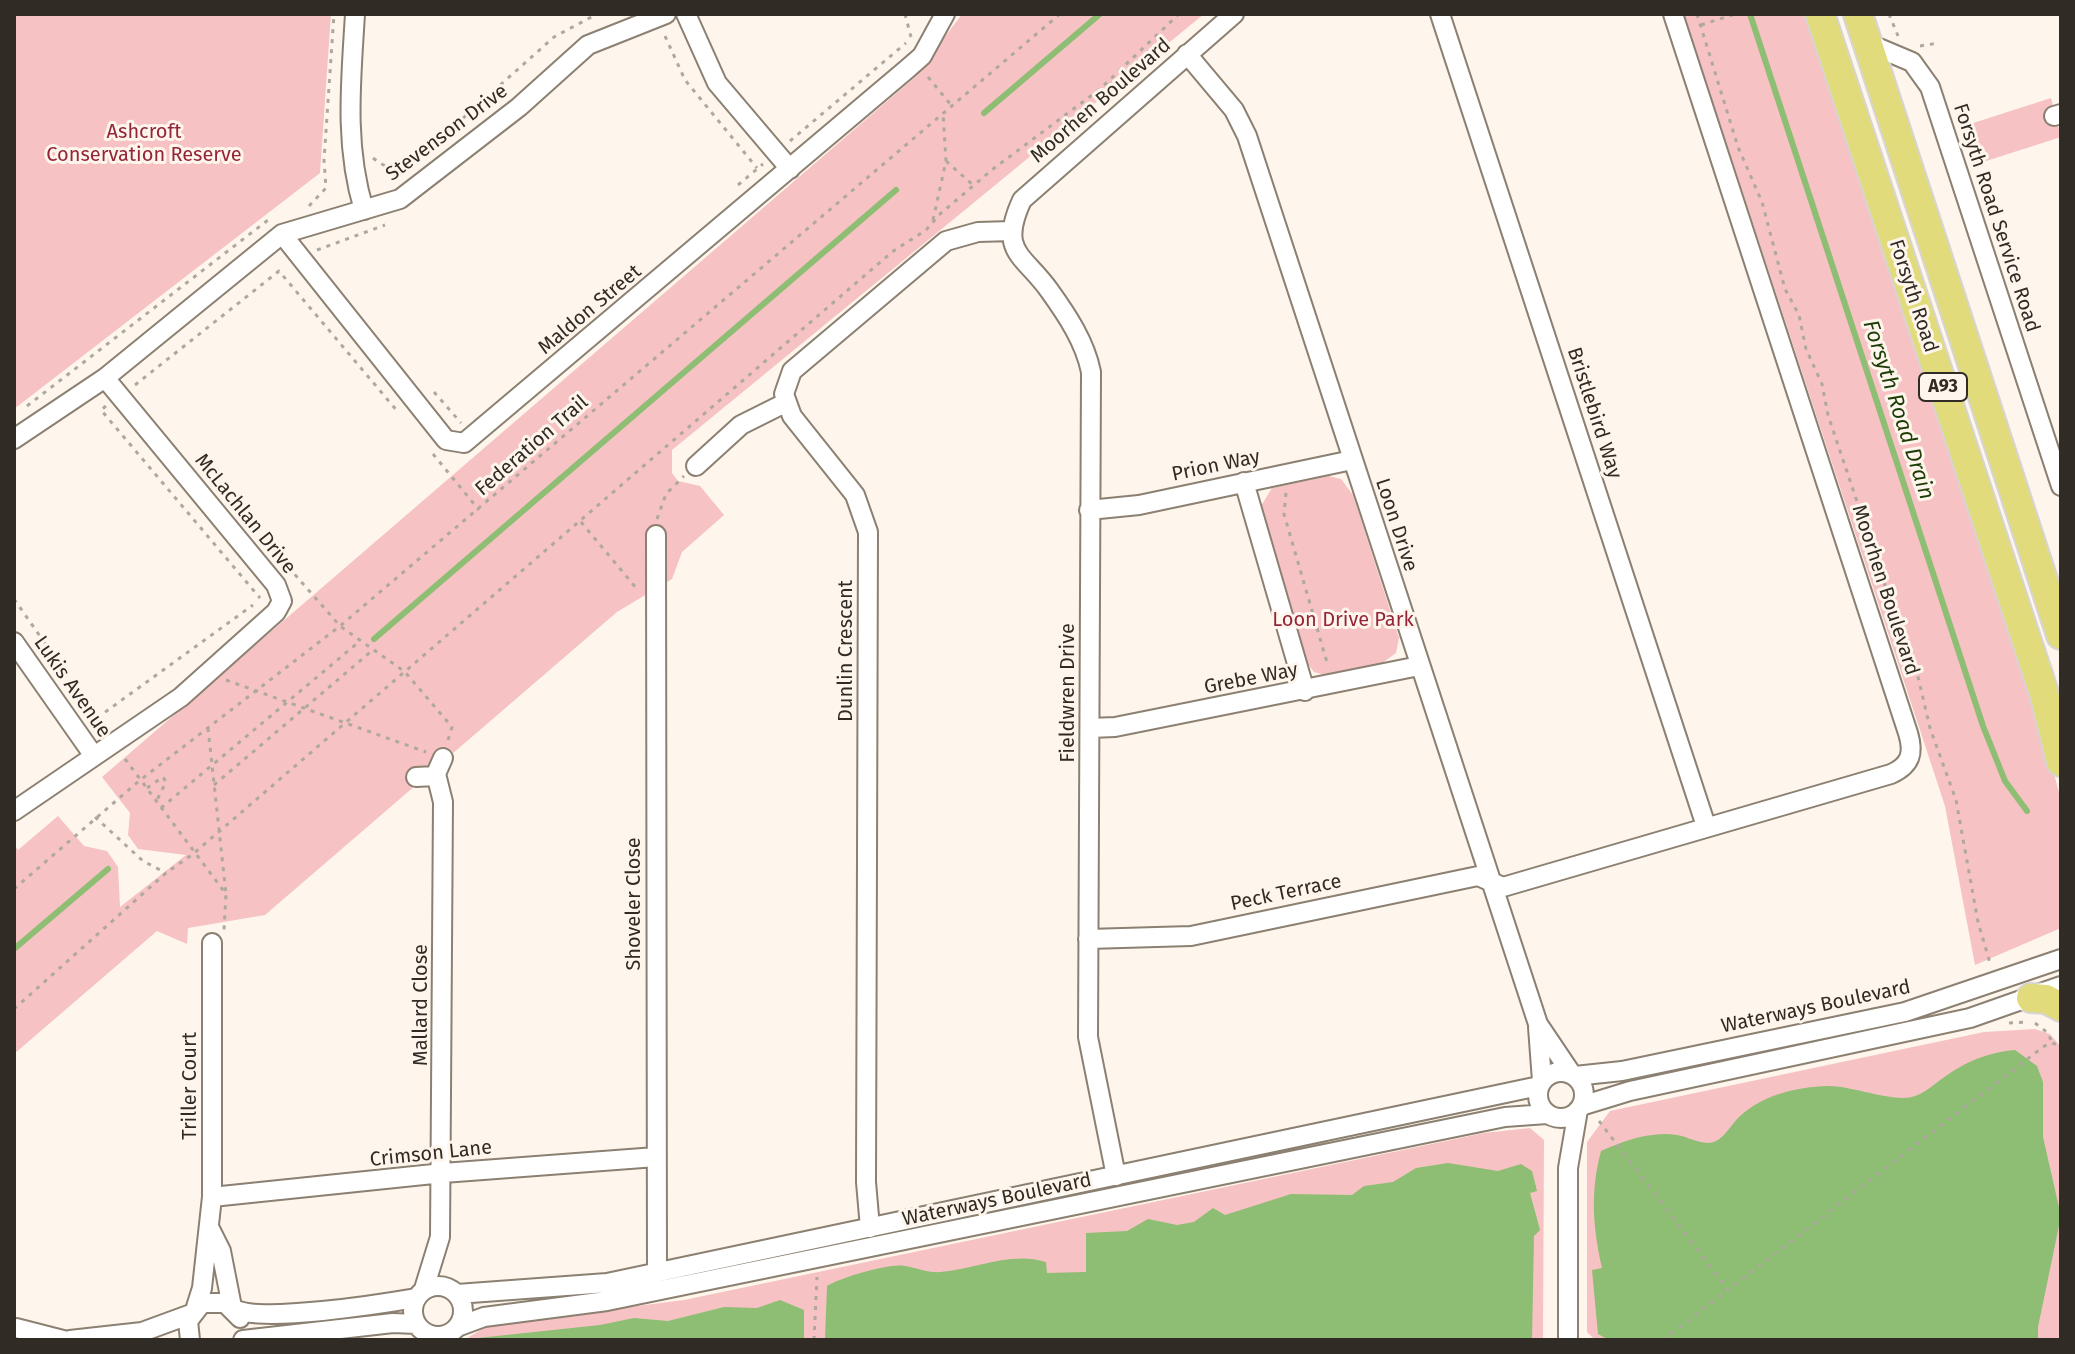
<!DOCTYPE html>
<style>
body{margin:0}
#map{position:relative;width:2075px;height:1354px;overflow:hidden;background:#fef6ec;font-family:"Fira Sans",sans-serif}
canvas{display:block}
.frame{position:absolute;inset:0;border:16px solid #302b25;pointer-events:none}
</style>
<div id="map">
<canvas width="2075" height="1354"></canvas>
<div class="frame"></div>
</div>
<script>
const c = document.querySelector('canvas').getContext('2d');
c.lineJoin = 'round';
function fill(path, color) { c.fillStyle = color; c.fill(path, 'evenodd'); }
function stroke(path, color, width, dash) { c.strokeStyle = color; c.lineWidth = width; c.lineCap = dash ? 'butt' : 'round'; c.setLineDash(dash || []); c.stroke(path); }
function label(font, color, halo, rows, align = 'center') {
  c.font = font + ' "Fira Sans",sans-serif'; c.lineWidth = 6; c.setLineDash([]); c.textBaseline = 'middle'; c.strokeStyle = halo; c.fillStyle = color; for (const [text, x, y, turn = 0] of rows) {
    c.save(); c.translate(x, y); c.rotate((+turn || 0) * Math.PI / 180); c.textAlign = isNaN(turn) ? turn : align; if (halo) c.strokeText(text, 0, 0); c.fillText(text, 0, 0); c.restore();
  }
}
fill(new Path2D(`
 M14,14H331L320,173L14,409Z
 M962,14H1204L672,450V473L678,481L700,486L724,515L682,552L672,579L617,612L265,915L188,928L187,944L157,931L14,1054V845L18,850L58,816L84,846L107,851L118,867L120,907L186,855L138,849L128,835L130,813L102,777L914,78Z
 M1684,14H1810L2033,694L2061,800V928L1975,965L1945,806Z
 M2051,98L2061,137L1980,163L1967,125Z
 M1329,476L1341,479L1353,495L1399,638L1396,653L1381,664L1325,675L1314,672L1305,660L1261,506L1272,488Z
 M2035,1029L2050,1034L2061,1047V1340H1595L1587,1332V1142L1610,1111L1984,1032Z
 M1530,1128L1544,1140L1543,1340H464L489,1325L684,1300L1484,1133Z`), '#f6c2c4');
fill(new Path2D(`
 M2015,1050L2037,1066L2043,1082V1137L2061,1216L2038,1327V1340H1609L1598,1334L1592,1270L1602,1268C1593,1228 1590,1192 1601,1151C1624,1141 1651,1131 1677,1135C1690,1137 1705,1148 1718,1140C1726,1135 1732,1124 1739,1117C1763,1095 1795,1087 1828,1086C1852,1086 1892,1102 1912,1097C1924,1094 1933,1085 1943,1078C1967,1061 1986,1053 2015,1050Z
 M1448,1163L1498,1171L1521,1164L1532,1171L1537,1191L1530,1193L1540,1230L1534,1236L1532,1340L825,1339L827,1286C840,1278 889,1263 905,1266C918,1268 927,1273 941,1272C975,1269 1011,1251 1046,1262L1047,1273L1086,1272V1233L1127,1231L1148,1219L1177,1225L1194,1222L1213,1208L1225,1215L1291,1194L1352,1195L1364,1186L1393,1182L1416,1168Z
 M780,1300L804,1310V1340L478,1338L600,1325L634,1318L668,1321L724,1307L757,1308Z`), '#8dbe73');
stroke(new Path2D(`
 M1750,14L1983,726L2005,781L2027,811
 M984,113L1100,14
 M374,639L896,190
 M14,949L108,869`), '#8dbe73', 6);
const minor = new Path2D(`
 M355,14C351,81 344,145 364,210
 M686,14L717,83L790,169
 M1440,14L1706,826
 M1867,43L1912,62L1930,87L2061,486
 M1187,54L1234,110L1247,136L1538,1024L1571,1073
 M2054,116L2061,114
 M282,234L446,440L464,443L906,70L922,56L945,14
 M14,439L105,378L282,234L400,199L519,107L588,45L666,14
 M696,466L741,425L785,403
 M1244,482L1305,691
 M1089,510L1139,505L1352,460
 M656,535L657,1273
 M14,642L94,756
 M1090,728L1115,727L1419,666
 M416,777L435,776L443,758
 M14,811L181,697L276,612L282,601L276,585L105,378
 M1088,939L1191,936L1478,876L1503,887L1891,774C1911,765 1914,753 1908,733L1673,14
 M1538,1027L1542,1081
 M1538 1095a23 23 0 1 1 46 0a23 23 0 1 1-46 0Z
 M1575,1076L1622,1071L1905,1012L2061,959
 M1581,1106L1630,1091L1970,1018L2061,986
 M1116,1176L1088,1037L1091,372C1085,342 1067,315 1049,290C1023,254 998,252 1022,200L1234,14
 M212,1197L443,1173L656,1157
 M870,1228L866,1182L868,532L855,495L792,416L784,394L792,371L946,241L978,232L1012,231
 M210,1229L221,1251L232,1307
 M413 1311a25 25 0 1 1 50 0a25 25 0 1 1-50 0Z
 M424,1289L440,1237L443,802L436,774
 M457,1294L607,1283L1539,1086
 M196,1307L202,1288L212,1197V943
 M234,1309C262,1323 381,1304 416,1298
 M457,1327L484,1317L607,1301L1505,1117L1547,1114
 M16,1328L63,1340
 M70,1340L142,1332L191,1314
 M190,1340L188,1321L202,1303H225L240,1318
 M243,1340L393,1323L416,1324
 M1568,1340V1168L1578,1110`);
const highway = new Path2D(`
 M1820,14L2044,693L2061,762
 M1858,14L2061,635
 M2031,998L2046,999L2061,1007`);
stroke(minor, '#8b8071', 22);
stroke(highway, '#d6d5d3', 32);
stroke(new Path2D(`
 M905,14L911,37
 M1697,14L1738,147L1762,202L1785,289L1799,315L1806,349L1822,384L1828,415L1899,627L1915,664L1930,728L1956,800L1978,922L1990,963
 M1889,14L1898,36
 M1701,25L1735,14
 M665,36L685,80L757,168
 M1920,46L1938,43
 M928,77L951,105
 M790,141L906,43
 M373,158C389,171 398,169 415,161L554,37L597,14
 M946,161L973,185
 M738,185L763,164
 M309,206L326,188L324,160L334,14
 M933,220L946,161L943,113
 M317,250L385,225
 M135,385L279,271L398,412
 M434,392L461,423
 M27,406L268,220
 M106,406L101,410L260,598
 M433,454L479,510
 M1286,493L1284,514L1328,666
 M657,519L666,494L684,476
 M581,522L637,589
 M275,552L340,626L405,672L452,727L448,740
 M14,599L103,726
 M226,680L426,752
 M97,718L253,605
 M208,728L226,894
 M125,759L226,894L224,930
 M214,785L374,649
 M147,788L163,777L166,782L156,802
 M161,808L360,641
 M95,817L143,861L166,873
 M14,889L139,781L340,626L1060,14
 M14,1009L166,873L193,854L892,252L926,230L940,214L993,169L1100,89L1179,14
 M2009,1023L2028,1022
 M2035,1023L2048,1033L2052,1043
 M1599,1121L1728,1290
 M814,1340L817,1277
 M1663,1340L2043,1047L2050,1043L2061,1045`), '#afa89f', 3, [4, 6]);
stroke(minor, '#fff', 18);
stroke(highway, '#e1db7b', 28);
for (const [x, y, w] of [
 [1943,387,48]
]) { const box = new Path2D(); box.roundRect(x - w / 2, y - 14, w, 28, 6); c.fillStyle = '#fef6ec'; c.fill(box); stroke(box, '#302b25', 2); }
label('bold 18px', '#302b25', null, [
 ["A93",1943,387]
]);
label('20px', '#302b25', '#fef6ec', [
 ["Moorhen Boulevard",1101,101,-41],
 ["Stevenson Drive",447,133,-37],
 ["Forsyth Road Service Road",1996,218,72],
 ["Forsyth Road",1913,296,72],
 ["Maldon Street",590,310,-40],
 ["Bristlebird Way",1594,413,72],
 ["Federation Trail",532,446,-41],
 ["Prion Way",1216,466,-12],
 ["McLachlan Drive",245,514,51],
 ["Loon Drive",1396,525,72],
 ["Moorhen Boulevard",1885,590,72],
 ["Dunlin Crescent",846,651,-90],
 ["Grebe Way",1251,679,-11],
 ["Lukis Avenue",72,687,55],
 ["Fieldwren Drive",1068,693,-90],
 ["Peck Terrace",1286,893,-12],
 ["Shoveler Close",634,904,-90],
 ["Mallard Close",421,1005,-90],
 ["Waterways Boulevard",1816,1007,-12],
 ["Triller Court",190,1086,-90],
 ["Crimson Lane",431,1154,-6],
 ["Waterways Boulevard",997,1200,-12]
]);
label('20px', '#942538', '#fef6ec', [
 ["Ashcroft",144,132],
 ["Conservation Reserve",144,155],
 ["Loon Drive Park",1343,620]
]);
label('italic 22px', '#1c3c05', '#fef6ec', [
 ["Forsyth Road Drain",1898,410,72]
]);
</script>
